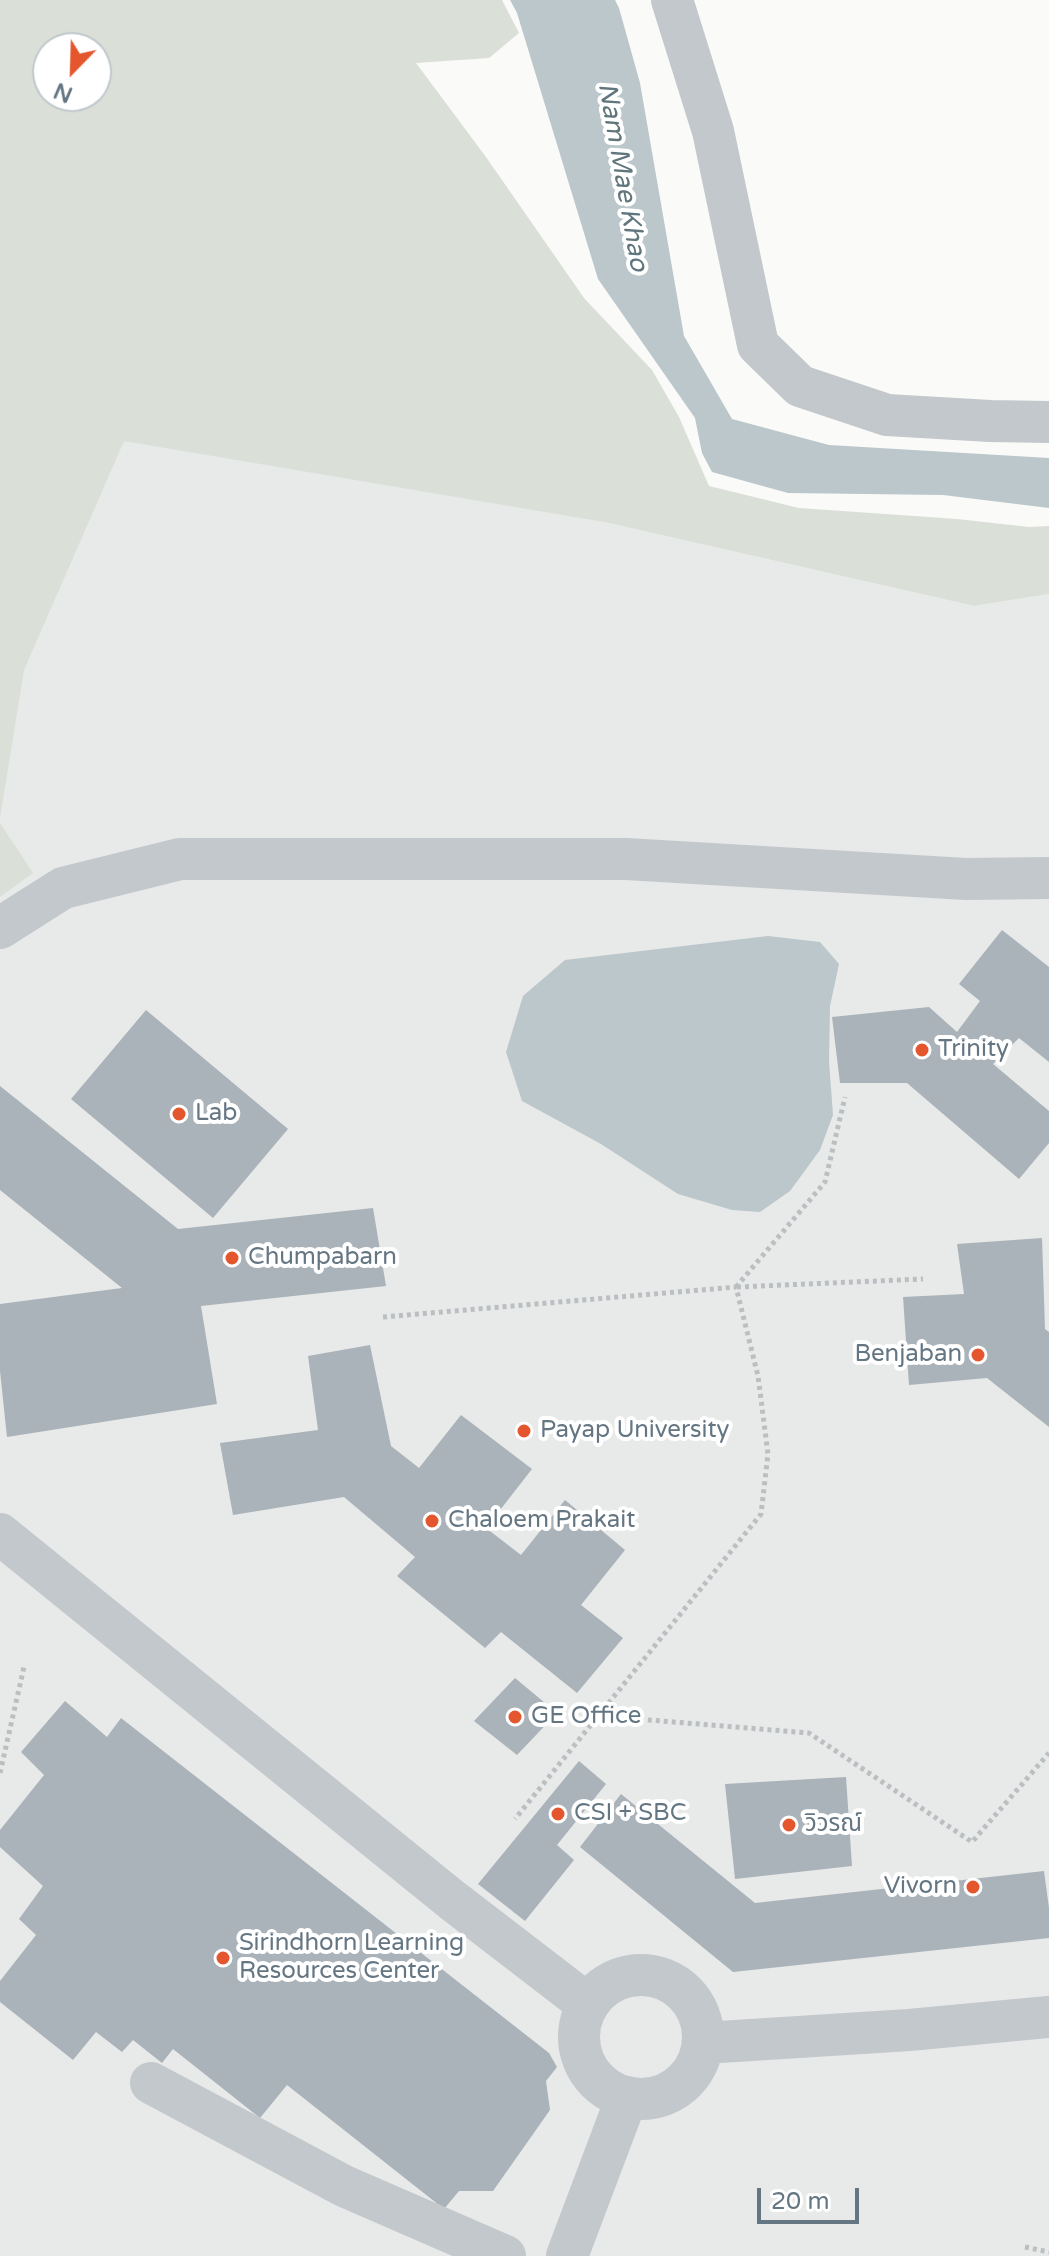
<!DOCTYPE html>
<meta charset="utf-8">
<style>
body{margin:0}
#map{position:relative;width:1049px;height:2256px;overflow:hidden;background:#fafaf8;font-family:"Varela Round",sans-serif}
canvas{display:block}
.north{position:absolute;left:32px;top:32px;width:80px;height:80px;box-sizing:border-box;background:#fff;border:2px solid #c1c8cd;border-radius:50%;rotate:203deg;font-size:22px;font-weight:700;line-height:32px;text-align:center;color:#657683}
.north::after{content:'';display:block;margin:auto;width:28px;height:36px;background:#e4572e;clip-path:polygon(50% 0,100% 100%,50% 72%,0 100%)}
.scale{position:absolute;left:757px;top:2188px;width:102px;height:36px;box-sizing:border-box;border:4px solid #657683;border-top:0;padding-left:10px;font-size:24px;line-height:28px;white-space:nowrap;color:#657683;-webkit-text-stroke:6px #fff;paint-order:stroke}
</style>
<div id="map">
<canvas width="1049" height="2256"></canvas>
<div class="north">N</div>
<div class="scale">20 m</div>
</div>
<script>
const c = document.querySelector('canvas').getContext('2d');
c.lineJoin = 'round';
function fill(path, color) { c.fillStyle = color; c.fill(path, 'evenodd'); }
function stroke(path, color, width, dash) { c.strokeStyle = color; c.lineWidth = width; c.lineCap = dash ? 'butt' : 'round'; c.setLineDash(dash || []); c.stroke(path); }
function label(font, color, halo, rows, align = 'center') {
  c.font = font + ' "Varela Round","Noto Sans Thai",sans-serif'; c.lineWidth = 8; c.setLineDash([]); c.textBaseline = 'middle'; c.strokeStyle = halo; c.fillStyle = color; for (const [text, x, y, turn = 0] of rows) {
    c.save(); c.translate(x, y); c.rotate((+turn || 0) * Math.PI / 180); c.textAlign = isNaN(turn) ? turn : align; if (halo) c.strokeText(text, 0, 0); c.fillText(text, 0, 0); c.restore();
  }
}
fill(new Path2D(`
 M0,403L604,522L974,606L1049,594V2256H0Z`), '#e8e9e9');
fill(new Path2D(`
 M0,0H502L519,33L489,58L416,63L486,157L584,298L652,370L679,417L709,486L799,508L957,519L1029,527L1049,526V594L974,606L604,522L124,441L24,670L0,818ZM48,48H96V96H48Z
 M0,823L33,873L0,897Z`), '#dadfd7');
fill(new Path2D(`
 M510,0H615L619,8L640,83L684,336L732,419L829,445L1049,458V508L943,495L788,493L712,472L702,453L695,418L598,279L517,13Z
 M768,936L820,942L839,964L830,1006L829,1061L833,1115L820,1150L790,1191L760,1212L732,1210L678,1194L601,1144L522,1101L506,1052L523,996L565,960Z`), '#bbc7cb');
fill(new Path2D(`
 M1002,930L1049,967V1062L1019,1038L993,1064L1049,1111V1143L1019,1179L907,1083H840L832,1017L929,1007L957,1032L980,1001L959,984Z
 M146,1010L288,1129L213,1218L71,1099Z
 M0,1086L178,1229L373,1208L386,1286L201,1306L217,1404L7,1437L0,1371V1304L122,1288L0,1190Z
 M1042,1238L1045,1329L1049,1332V1427L987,1378L909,1385L903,1297L964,1294L957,1244Z
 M370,1345L391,1446L419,1468L461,1415L532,1469L486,1528L521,1555L565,1500L625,1550L581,1605L623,1638L577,1693L501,1632L485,1648L397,1576L415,1557L344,1497L233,1515L220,1443L318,1430L308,1356Z
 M515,1678L557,1713L517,1755L474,1721Z
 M65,1701L107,1737L121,1718L549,2053L557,2067L546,2081L550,2110L493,2191H459L444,2209L287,2085L260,2118L173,2049L162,2063L133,2040L122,2052L96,2032L73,2060L0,2002V1981L36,1935L19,1919L43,1886L0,1847V1830L44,1775L21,1752Z
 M579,1761L606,1784L557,1845L574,1860L525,1921L478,1884Z
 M846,1777L852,1866L735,1879L725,1784Z
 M621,1794L755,1903L1044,1871L1049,1908V1938L733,1972L580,1847Z`), '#aab3b9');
stroke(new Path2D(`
 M736,1287L825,1182L845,1097
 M737,1287L923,1279
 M383,1317L736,1287L758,1376L768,1454L761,1514L515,1819
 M600,1716L809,1733L972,1842L1049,1753
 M0,1773L24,1667
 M1025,2247L1049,2252`), '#bbbfc2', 5, [4, 4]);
stroke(new Path2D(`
 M672,0L713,131L758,345L800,386L887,415L990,421L1049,422
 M0,928L63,888L180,859H626L966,879L1049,878
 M0,1534L452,1900L586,2003
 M579 2037a62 62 0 1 1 124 0a62 62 0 1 1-124 0Z
 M704,2043L909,2030L1049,2017
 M151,2083L344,2186L505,2256
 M567,2256L627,2097`), '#c3c8cc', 42);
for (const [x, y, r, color] of [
 [922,1050,8,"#e4572e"],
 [179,1114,8,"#e4572e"],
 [232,1258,8,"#e4572e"],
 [978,1355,8,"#e4572e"],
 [524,1431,8,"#e4572e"],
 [432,1521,8,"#e4572e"],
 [515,1717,8,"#e4572e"],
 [558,1814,8,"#e4572e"],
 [789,1825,8,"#e4572e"],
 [973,1887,8,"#e4572e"],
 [223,1958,8,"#e4572e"]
]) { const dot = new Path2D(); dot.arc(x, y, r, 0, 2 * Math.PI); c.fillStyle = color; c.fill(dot); stroke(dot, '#fff', 3); }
label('24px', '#657683', '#fff', [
 ["Trinity",938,1050],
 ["Lab",195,1114],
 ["Chumpabarn",248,1258],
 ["Benjaban",962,1355,"right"],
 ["Payap University",540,1431],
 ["Chaloem Prakait",448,1521],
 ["GE Office",531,1717],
 ["CSI + SBC",574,1814],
 ["วิวรณ์",805,1825],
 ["Vivorn",957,1887,"right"],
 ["Sirindhorn Learning",239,1944],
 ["Resources Center",239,1972]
], 'left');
label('italic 26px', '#60757c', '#fff', [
 ["Nam Mae Khao",622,177,80]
]);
</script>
